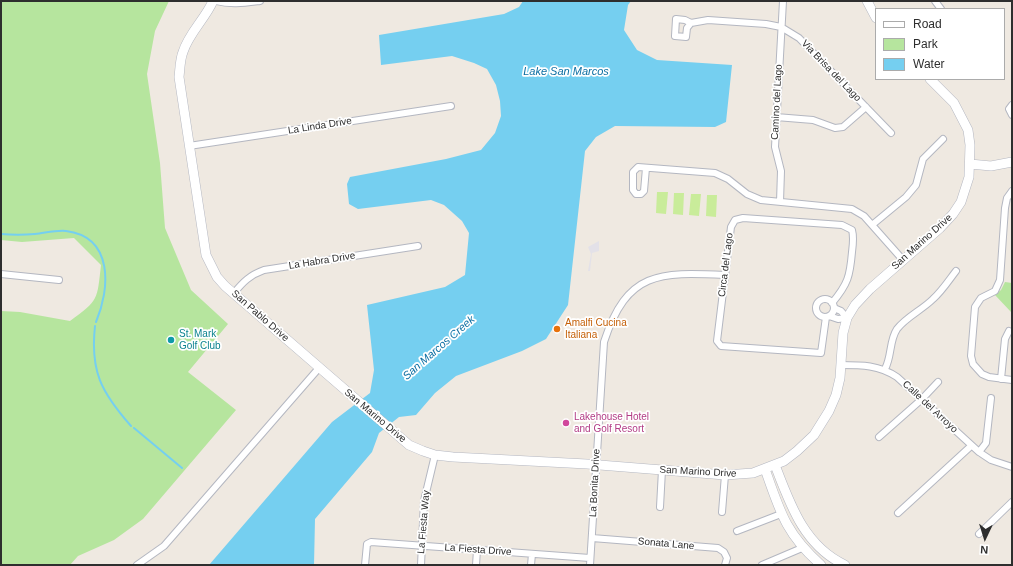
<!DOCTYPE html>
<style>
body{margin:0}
#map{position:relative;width:1013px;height:566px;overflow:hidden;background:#efe9e1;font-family:Helvetica,sans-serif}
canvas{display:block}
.frame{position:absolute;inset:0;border:2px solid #2e2e2e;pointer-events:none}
.legend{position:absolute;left:875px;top:8px;width:130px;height:72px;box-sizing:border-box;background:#fff;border:1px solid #ababab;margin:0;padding:5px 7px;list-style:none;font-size:12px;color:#2e2e2e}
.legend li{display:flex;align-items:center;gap:8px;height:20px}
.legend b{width:20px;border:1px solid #ababab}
.north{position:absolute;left:965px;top:518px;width:40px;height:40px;-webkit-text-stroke:3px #fff;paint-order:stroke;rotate:184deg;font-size:11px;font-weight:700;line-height:16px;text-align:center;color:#2e2e2e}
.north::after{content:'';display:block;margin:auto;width:14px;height:18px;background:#2e2e2e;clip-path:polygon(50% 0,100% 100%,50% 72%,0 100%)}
</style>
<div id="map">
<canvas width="1013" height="566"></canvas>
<div class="frame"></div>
<ul class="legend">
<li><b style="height:5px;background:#fff"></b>Road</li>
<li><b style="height:11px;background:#b6e59e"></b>Park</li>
<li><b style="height:11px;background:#75cff0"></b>Water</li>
</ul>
<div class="north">N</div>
</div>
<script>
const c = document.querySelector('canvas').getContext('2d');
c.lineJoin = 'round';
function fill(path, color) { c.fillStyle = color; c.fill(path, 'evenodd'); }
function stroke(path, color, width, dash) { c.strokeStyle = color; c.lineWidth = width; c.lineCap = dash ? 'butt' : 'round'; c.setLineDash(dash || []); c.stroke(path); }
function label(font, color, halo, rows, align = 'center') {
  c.font = font + ' Helvetica,sans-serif'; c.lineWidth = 3.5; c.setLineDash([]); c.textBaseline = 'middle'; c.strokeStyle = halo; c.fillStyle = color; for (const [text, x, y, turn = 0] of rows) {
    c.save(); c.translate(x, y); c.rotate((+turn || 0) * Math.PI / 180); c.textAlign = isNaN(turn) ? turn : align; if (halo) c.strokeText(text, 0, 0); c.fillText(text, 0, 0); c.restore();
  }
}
fill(new Path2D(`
 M599,241V251L592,253L590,271H588L591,254L588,247Z`), '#e3e1e8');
fill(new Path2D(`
 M1,1H169L155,31L147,74L160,163L165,228L191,290L228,324L188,372L236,410L143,519L114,540L78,556L70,565H1V311L20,312L70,321C99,300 97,300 101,265L74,238L22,242L1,240Z
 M1005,282L1012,283L1011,312L995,295L1001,290Z`), '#b6e59e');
fill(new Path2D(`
 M657,192H668L666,214L656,213Z
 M674,193H684L683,215L673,214Z
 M691,194H701L699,216L689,215Z
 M707,195H717L716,217L706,216Z`), '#c9ec9a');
fill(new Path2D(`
 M523,1H631L628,5L624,30L637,50L657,60L732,65L726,122L715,127L615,126L596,137L585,151L568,305L546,339L522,351L456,376L435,393L416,415L399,417L379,433L372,452L315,519L314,565H209L332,422L370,393L374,370L367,305L445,287L465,275L469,233L462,221L444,205L431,200L358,209L349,204L347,184L350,177L446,159L481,150L495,133L501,116L500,101L496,85L487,69L474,63L452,56L381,65L379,35L504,14L519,7Z`), '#75cff0');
stroke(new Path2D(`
 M1,234C12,235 24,235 35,234C45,233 56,230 66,231C114,237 110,289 96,322
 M95,326C90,371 101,392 131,426
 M134,428L182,468`), '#75cff0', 2);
const street = new Path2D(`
 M216,1C231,5 244,3 260,1
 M935,1L941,9
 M691,23L687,28L686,37L675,36L676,19L685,20L691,23L708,20L766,24L781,27L799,38L891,133
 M1012,105L1009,109L1012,115
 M776,117L813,120L835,128L843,127L866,107
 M189,146L451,106
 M646,168L644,191L641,194H636L633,190V172L638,167L715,173L728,179L747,194L761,200L852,209L864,216L903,260
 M1012,191L1007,198L1005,208L1000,280L995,291L981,298L975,307L971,356L973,364L982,374L989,377L1012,380
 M780,202L781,171L775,147L783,1
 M872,225L906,197L916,185L923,159L943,139
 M1,274L59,280
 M234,293C243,282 250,275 264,270L418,246
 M816 308a9 9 0 1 1 18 0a9 9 0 1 1-18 0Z
 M829,316L838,319L847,318L841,311L834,308
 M826,317L821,353L721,346L717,341L731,227L735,220L743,218L842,225L852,230C854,237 853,244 852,252C850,276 848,284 832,303
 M840,365C862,365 879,365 897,377L979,452L991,460L1012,467
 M885,369C892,356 889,341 897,329C906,317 922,310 933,299C942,291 949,280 956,271
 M1001,379L1005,339L1009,331
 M879,437L922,399L938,382
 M979,452L986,443L991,398
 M660,507L662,470
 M722,512L725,475
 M898,513L971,446
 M737,531L781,514
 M979,534L1012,502
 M592,538L718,548L724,552L727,558L725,565
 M137,565L164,546L319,368
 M365,565L367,544L371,542L590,558
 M421,565L424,501L435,455
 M476,565L477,550
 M531,565L532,554
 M590,565L604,342C627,271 659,272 725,275
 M762,565L802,548`);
const secondary = new Path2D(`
 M213,1C205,19 189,33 183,52C180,59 180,69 179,77L206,255L217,277L225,286L409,445L423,451L435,455L453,457L587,464L725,475L753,473L784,461L797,451L814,435L829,411L836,395L840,378L843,333L847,318L855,305L870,289L940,228L953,214L961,202L969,177L970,145L968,130L954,103L930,79
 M867,1L876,18
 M970,164L991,166L1012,162
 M775,465C790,504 804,546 845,565
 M765,469C780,512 786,534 821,565`);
stroke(street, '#b4b7c1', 8);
stroke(secondary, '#b4b7c1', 10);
stroke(street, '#fff', 6);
stroke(secondary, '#fff', 9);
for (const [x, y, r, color] of [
 [557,329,4,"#e8710a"],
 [171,340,4,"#0f9aa8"],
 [566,423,4,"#d1479c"]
]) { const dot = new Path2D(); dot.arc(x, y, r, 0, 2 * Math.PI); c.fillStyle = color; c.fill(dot); stroke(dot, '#fff', 1.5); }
label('10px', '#2e2e2e', '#fff', [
 ["Via Brisa del Lago",831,71,46],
 ["Camino del Lago",777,102,-87],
 ["La Linda Drive",320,126,-9],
 ["San Marino Drive",922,242,-42],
 ["La Habra Drive",322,261,-9],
 ["Circa del Lago",726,265,-83],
 ["San Pablo Drive",260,316,41],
 ["Calle del Arroyo",930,407,43],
 ["San Marino Drive",375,416,40],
 ["San Marino Drive",698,472,3],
 ["La Bonita Drive",595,483,-87],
 ["La Fiesta Way",424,522,-85],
 ["Sonata Lane",666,544,5],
 ["La Fiesta Drive",478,550,4]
]);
label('10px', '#c56008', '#fff', [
 ["Amalfi Cucina",565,323],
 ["Italiana",565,335]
], 'left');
label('10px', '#0d838f', '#fff', [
 ["St. Mark",179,334],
 ["Golf Club",179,346]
], 'left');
label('10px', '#b23c85', '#fff', [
 ["Lakehouse Hotel",574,417],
 ["and Golf Resort",574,429]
], 'left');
label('italic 11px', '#0d6fa3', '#fff', [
 ["Lake San Marcos",566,72],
 ["San Marcos Creek",439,348,-41]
]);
</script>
